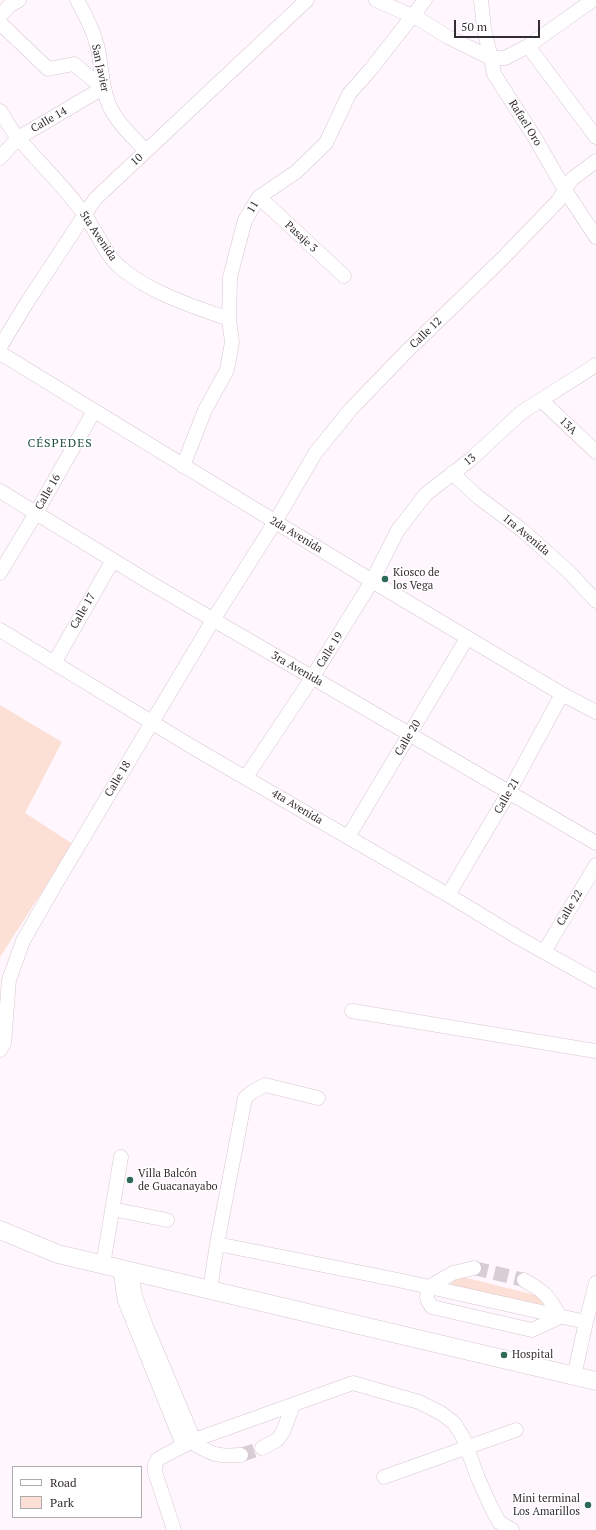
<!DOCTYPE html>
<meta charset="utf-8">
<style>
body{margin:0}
#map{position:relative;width:596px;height:1530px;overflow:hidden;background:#fff7fd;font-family:"PT Serif",serif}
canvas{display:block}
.legend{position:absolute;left:12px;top:1466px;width:130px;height:52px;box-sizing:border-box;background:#fff;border:1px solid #adabad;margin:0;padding:5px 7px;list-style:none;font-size:12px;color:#332c31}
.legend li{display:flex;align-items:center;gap:8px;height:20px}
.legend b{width:20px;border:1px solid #adabad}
.scale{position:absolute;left:454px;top:20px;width:86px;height:18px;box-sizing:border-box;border:2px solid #332c31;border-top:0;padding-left:5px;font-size:12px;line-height:14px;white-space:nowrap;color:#332c31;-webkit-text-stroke:3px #fff;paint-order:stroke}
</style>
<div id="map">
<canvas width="596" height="1530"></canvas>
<ul class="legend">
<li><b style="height:5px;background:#fff"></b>Road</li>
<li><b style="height:11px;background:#fde0d5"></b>Park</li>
</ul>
<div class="scale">50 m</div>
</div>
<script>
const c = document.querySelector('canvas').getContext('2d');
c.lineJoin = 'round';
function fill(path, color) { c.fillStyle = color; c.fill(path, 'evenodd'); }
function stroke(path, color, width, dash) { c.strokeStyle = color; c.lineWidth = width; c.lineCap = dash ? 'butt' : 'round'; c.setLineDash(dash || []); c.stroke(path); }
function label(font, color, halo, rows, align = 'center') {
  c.font = font + ' "PT Serif",serif'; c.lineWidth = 3; c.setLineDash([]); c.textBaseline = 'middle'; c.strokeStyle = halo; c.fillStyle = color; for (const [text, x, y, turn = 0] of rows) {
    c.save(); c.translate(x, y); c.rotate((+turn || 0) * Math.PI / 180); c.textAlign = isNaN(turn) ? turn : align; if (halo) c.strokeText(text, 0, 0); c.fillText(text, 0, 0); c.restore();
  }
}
fill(new Path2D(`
 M0,705L62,742L25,813L73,844L0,957Z
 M459,1276L539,1296L544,1303L542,1305L452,1286V1282L453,1278Z`), '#fde0d5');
stroke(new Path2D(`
 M474,1268L524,1280
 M241,1455L262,1448`), '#d6ced4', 14, [14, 7]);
const minor = new Path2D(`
 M77,0C85,14 93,30 97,45C102,65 101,86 109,105C117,123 133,137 146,151
 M376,0L419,19L448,37L491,58H505L528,46L593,0
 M481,0L484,29L491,58L494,74L535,138L565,190L596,237
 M0,16L9,6L19,0
 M0,23L48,69L74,64L103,88L18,138L0,158
 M528,46L596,137
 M0,111C6,120 11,130 19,139C40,164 65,187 84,214C97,232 105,255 122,269C153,294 192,306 229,319
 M259,197L344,276
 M0,347L26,304L95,199L307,0
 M0,353L372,581L562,694L596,712
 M541,400L596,452
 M183,466L205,410L227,370L232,342L229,319L230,277L245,220L259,197L296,172L326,143L349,94L371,69L425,0
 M452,473L478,497L522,530L569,572L596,601
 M0,491L147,581L596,843
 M0,573L36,513L94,411
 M0,630L194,748L448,895L519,938L596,981
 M54,663L113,560
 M246,777L312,678L372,581L398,530L426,494L470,460L522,412L596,365
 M348,837L467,638
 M448,895L509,792L562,694
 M544,952L596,865
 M352,1011L596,1051
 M0,1050L4,1043L9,980L23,941L55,885L213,620L275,522L316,452L351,409L408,350L501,260L558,201L572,179L596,161
 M112,1209L167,1220
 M217,1244L398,1280L586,1322
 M103,1265L121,1157
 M474,1268L453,1273L429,1287C426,1296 426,1300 432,1307L532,1330L560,1317C548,1295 545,1292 524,1280
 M120,1269L125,1301L183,1445
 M131,1272L135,1296L146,1326L194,1440
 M210,1290L217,1244L245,1098L252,1092L265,1085L318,1098
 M574,1376L586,1322L596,1283
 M191,1442C212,1454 216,1457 241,1455
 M262,1448L277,1440L283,1432L293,1405
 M384,1477L516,1430
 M174,1530L155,1472V1465L158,1459L194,1440L353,1383L419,1402L441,1413L454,1423L463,1437L478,1478L491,1507L499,1522L512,1530`);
const major = new Path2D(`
 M0,1230L58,1254L596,1381`);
stroke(minor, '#d7c5d2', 15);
stroke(major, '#d7c5d2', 19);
stroke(minor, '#fff', 14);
stroke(major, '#fff', 18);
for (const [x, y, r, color] of [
 [385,579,4,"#2c6a57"],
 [130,1180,4,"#2c6a57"],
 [504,1355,4,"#2c6a57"],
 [588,1505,4,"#2c6a57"]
]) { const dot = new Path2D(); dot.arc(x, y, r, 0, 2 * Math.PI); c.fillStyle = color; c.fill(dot); stroke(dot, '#fff', 1.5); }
label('11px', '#332c31', '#fff', [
 ["San Javier",100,68,78],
 ["Calle 14",49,120,-30],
 ["Rafael Oro",525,123,58],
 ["10",137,160,-43],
 ["11",253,207,-59],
 ["5ta Avenida",98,236,56],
 ["Pasaje 3",301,237,43],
 ["Calle 12",426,333,-44],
 ["13A",568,426,44],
 ["13",470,460,-39],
 ["Calle 16",48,492,-60],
 ["2da Avenida",296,535,31],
 ["1ra Avenida",526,535,40],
 ["Calle 17",83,611,-60],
 ["Calle 19",330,650,-58],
 ["3ra Avenida",297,669,30],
 ["Calle 20",408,738,-59],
 ["Calle 18",118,779,-59],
 ["Calle 21",507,796,-60],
 ["4ta Avenida",297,807,31],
 ["Calle 22",570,908,-59]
]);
label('11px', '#332c31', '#fff', [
 ["Kiosco de",393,573],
 ["los Vega",393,586],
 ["Villa Balcón",138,1174],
 ["de Guacanayabo",138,1187],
 ["Hospital",512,1355],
 ["Mini terminal",580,1499,"right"],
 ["Los Amarillos",580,1512,"right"]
], 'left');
c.letterSpacing = '1px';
label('12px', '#1d4e3f', '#fff', [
 ["CÉSPEDES",60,444]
]);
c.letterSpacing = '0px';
</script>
